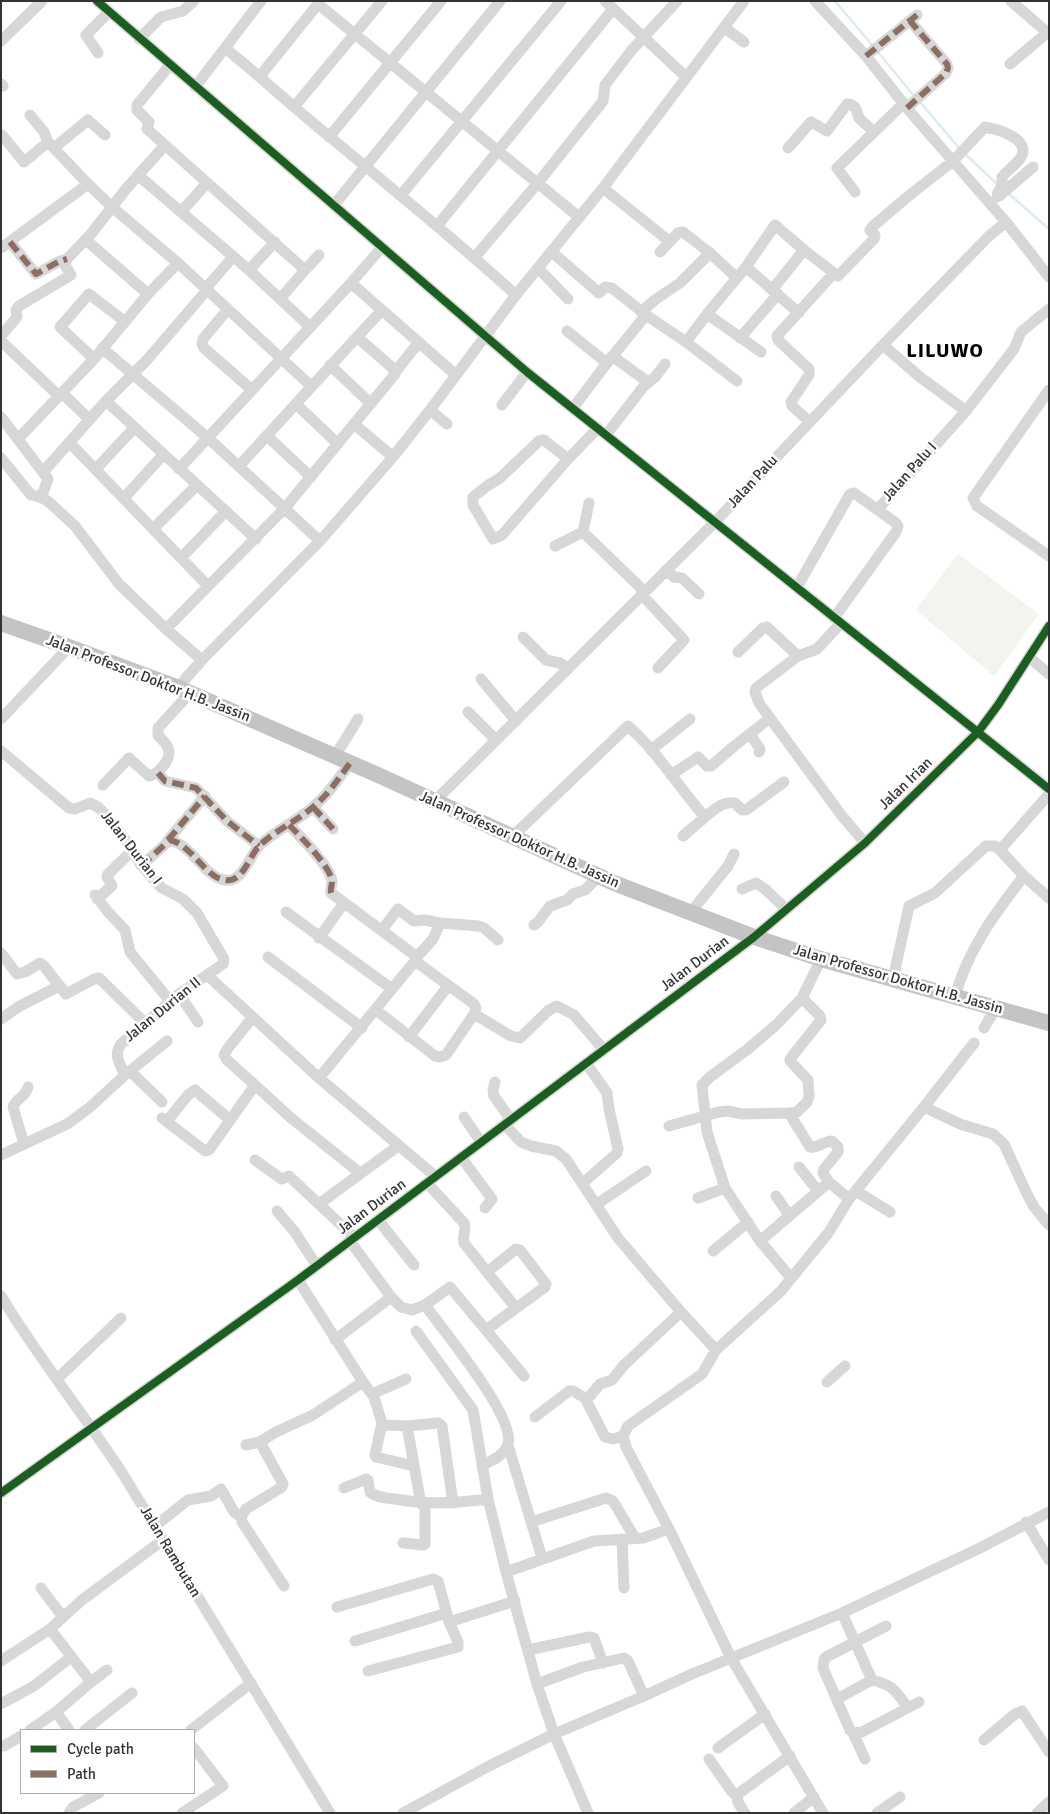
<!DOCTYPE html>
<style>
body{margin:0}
#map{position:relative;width:1050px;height:1814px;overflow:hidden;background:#fff;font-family:Signika,sans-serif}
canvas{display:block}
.frame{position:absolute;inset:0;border:2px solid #333;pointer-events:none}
.legend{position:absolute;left:20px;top:1729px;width:175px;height:65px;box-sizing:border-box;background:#fff;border:1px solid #adadad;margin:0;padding:6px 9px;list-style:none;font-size:15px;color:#333}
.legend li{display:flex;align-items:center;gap:10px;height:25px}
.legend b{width:25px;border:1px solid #adadad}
</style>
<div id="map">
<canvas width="1050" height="1814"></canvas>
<div class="frame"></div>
<ul class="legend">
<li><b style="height:6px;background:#1b5e20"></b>Cycle path</li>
<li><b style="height:6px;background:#8d6e63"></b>Path</li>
</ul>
</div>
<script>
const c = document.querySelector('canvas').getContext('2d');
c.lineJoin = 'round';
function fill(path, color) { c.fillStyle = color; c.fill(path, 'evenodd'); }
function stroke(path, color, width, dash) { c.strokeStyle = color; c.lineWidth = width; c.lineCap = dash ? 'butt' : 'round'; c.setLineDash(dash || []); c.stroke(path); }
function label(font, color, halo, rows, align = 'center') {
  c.font = font + ' Signika,sans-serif'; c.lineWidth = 5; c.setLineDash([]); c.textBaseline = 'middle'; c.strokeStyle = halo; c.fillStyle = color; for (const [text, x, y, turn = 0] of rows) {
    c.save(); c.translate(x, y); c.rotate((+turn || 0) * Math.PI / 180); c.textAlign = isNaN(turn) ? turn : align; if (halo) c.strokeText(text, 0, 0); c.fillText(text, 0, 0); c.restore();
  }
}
fill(new Path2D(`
 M958,554L1039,614L994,676L916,610Z`), '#f1f5ed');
stroke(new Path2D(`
 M835,1L873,46
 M878,52L914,96
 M920,102L960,149
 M964,153L998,185
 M1008,193L1049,229`), '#ddebf3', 2.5);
stroke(new Path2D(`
 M97,1L527,372L1049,789
 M605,1L686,77
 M815,1L866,56L911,113L1006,222L1049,277
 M1011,1L1049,34
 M725,28L744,42
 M139,39L161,17L183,11L194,1
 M1,41L42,1
 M225,48C261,77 294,108 330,137C392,189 456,240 516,295
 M98,53L86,35L109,12
 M866,56L917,15
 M1010,64L1047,33
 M170,65L137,105V110L149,122L147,129L305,270L319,255
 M260,76L318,4L579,217
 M1,84L3,86
 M195,87L261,1
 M294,107L382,1
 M907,108L946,73L948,68L947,64L910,21
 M2,135L24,162L48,142
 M329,137L441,1
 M54,148L88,120L105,135
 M788,148L811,122L827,131L847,104C857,105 856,110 859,118L874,132
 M139,176L249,270L310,327
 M88,184L112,207L178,263L311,386
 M603,188L669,241
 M855,192L837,168L904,103
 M401,195L561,1
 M999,196L1033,167
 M334,205L500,1
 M181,212L207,183
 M437,226L613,9
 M86,240L148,294L178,263
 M10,242L36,274L60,261L67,259
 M382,247L351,283L456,375
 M1,248L88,184L48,142L44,132L30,115
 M804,250L838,276L874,239L875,235L870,230L872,227L906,198L953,161L985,127C998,129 1035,140 1019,160C1014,166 1007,171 1002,177V186L998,192L997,197
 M552,252L599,293L605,287L612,288L646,315L607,363L573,408
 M660,252L678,233L683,232L710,253L737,278
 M475,257L537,184L603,101L605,85L631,51L677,1
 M746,267L799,313
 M538,268L568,299
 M249,270L275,242
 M206,288L233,257
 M280,299L305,270
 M228,309L203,339L202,344L204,348L252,390
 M641,312L656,299L680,283L710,253
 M707,314L761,352
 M646,315L686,342L737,381
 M567,331L607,363
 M1,336L17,317L16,310L19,306L71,275L65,265L67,259L91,234L126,189L165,145
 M740,338L778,294
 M1,341L59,396
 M686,342L707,314L746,267L775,225L804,250L772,290
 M883,345L920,377L966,411
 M102,348L208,438L320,541
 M612,356L648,382
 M94,359L60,327L89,294L124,321
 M330,365L371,404
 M396,371L419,342
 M1049,390L973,498L977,506L1049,556
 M62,393L89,419
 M106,401L256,539
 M296,404L338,444
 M502,405L527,372
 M430,410L447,424
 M1,417L48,479L41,498
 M810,422L792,406L791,402L809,375V369L778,340L777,336L833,274
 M354,424L393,457
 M606,435L644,386L656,376L665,364
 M267,436L311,477
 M18,439L94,359L148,294
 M544,440L568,459L502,535L493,539L473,505V497L487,486L500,478L539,441Z
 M69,442L208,586
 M1,458L31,495L43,498L50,503L75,526L119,584L166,629L285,508L395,374L396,371L357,337L382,310
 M568,459L598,428
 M239,466L357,337
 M96,469L134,428
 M179,469L351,283
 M43,472L106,401L147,360L207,290
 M124,498L163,455
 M589,503L583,532L644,591
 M878,509L966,411L1014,349L1021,332L1049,309
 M154,528L197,485
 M555,546L583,532
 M182,557L226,511
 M666,570L674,577L682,578L699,594
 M797,587L850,494L854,493L896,523L898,526L896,532L834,618
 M641,594L684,640L658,668
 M841,623L817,649L798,656L756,688L755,692L759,703L770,718L842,816L865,843
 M166,629L202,660
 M523,637L546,660L560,663L568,669
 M738,652L763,628L767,627L798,656
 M1029,657L1049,674
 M481,679L516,721
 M179,688L186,678L202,660L320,541L393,457L430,410L516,295L603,188L744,1
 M468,712L496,740
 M1,719L69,647
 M750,734L760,749L759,752
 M651,750L690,719
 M1,751L69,808L75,809L90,803L98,807L103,812L128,843L141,865L155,881L162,888L183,899L197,913L224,959L223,964L179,994L121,1044C113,1055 120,1064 125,1075L89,1108L67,1124L1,1155
 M335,756L358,719
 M158,773L165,781L196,788L227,821L259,846
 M671,775L698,757L707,766H711L733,747L770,718
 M103,785L129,758L149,776C159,774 172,759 168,748C166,743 161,739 158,735V728L190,693
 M1049,794L1000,850L1024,876L1049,898
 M434,802L715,522L880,348L989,236L1006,222
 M313,807L333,829
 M705,817C714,810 722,801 735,803L742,810H746L784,782
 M289,825C300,836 330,866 332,881C332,886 330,889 331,893L416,956L415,961L319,1078
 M512,837L628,726C658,752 679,788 705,817L683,836
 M168,840L205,796
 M141,865L150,858L170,840C192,845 205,877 224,880C243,884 250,854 260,845C276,830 297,821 313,807C328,795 339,778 350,763
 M742,889L756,883L765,889L786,909
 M95,895L108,912L125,930L130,952L170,1001
 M97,899L112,886L107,877L108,874L133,850
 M286,912L392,989
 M691,912L728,866L734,854
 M534,925L538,922L550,906L567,900L573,894L585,890L599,876
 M382,930L398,909L414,921L425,920L440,923
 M319,938L344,903
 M1,953L17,974L25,972L40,963L44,966L66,994L94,979L99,978L145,1023
 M268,957L362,1028
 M416,958L433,939L440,923L479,926L484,928L498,940
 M207,975L319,1078L435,1176
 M893,979L909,906L935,893L986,846H995L1000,850
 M179,994L198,1022
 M955,997C967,951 995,913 1024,876
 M376,1010L435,1056L440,1057L446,1055L474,1014L476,1008L474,1004L415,961
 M474,1014L511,1036L520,1038L549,1010L557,1006L574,1015L604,1050
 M253,1017L228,1048L224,1055L227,1060L255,1085
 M1,1019L18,1007L59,986
 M984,1028L996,1008
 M409,1037L448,986
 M130,1071L162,1102
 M125,1075L167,1041
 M495,1082L493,1090L494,1096L511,1120
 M924,1107L974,1043
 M789,1113L797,1112L807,1102L809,1096L808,1080L790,1061V1059L821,1020L820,1016L802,998
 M464,1117L481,1142
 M162,1118L205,1151L209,1150L255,1085L291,1118L360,1173
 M167,1121L188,1095L195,1090L230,1120
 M505,1125L521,1142L531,1146L556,1151L566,1159L618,1238L681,1312L716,1350
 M669,1126L719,1112L728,1111L742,1114L789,1113L810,1147C817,1149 824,1141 832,1141L838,1147V1152L824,1169L823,1173L829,1182L849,1199
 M24,1144L13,1107C16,1098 26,1097 28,1087
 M461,1157L492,1199L485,1208
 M255,1160L280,1178L282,1179L289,1176L354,1237
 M799,1167L818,1191
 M583,1183L617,1153L618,1149L609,1109L607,1093L586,1063
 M856,1191L890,1212
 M776,1196L789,1215
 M698,1198L725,1188
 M319,1204L398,1146
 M597,1204L646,1171
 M277,1211L294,1231L317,1266
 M378,1220L414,1265
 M350,1241L391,1297L401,1307L412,1310L425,1305L450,1287L486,1330L545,1287L546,1284L520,1250L516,1249L487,1272L464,1243C462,1236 467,1230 464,1223L427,1183
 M760,1241L829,1182
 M713,1251L748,1222
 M487,1272L516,1308
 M791,1278L760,1241L725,1188L707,1132L702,1085L710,1077L748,1049L777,1024L802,998L821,959
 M298,1280L363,1382L374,1397L382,1423L386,1425L407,1426L421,1504
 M1,1296C38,1357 82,1412 121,1471L330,1813
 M425,1305C442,1329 516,1417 508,1444C505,1455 492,1461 482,1465
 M486,1330L524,1376
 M416,1331L473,1410L488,1499L506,1572L537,1684L554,1734L588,1813
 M335,1340L391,1297
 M57,1379L121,1318
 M827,1382L845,1366
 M372,1394L406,1379
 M585,1398L605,1437L613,1439L623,1436
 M535,1417L569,1391H573L585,1398L590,1396L600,1384L612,1380L624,1365L681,1312
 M382,1423L375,1455L376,1457L414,1466
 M407,1426L438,1423L442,1426L453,1503
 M260,1442L283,1484L282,1487L246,1509L241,1517L242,1522L284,1586
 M246,1445L260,1442L276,1432L313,1415L363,1382
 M508,1445L542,1558
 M344,1488L366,1479L368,1480L370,1492C377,1498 386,1498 395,1499C428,1505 455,1503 488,1499
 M1,1493L298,1280L754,937L865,843L978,732L998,705L1049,626
 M531,1522L606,1498L613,1501L635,1538
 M1026,1522L1049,1560
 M155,1526L188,1500L211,1496L221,1489L234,1512L241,1517
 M622,1539L624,1588
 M403,1543L423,1545L425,1544V1503
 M506,1572L594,1541L643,1538L669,1529
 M41,1588L63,1617
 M337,1607L433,1579L438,1581L449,1622L458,1642V1647L368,1671
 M842,1613L872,1680
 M449,1622L515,1601
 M886,1626L828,1656L824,1659L823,1668L850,1730L853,1733L862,1732L919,1702
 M355,1641L447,1613
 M528,1650L589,1637L594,1638L603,1663
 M1,1661L50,1629L82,1600L163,1540
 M91,1682L107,1670
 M537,1684L583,1667L624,1658L628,1661L644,1696
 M837,1699L872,1680C893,1685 896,1691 908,1708
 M1,1704L34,1686L71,1657
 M56,1712L69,1730
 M30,1730L56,1712L91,1682L50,1629
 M85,1730L132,1693
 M191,1730L251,1683
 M853,1733L865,1759
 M984,1740L1015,1714L1022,1711L1049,1752
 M4,1746L21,1736
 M718,1748L765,1714
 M709,1759L732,1792L737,1796
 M69,1813L73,1807L99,1793
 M182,1813L223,1786L194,1748
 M403,1813L489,1766L554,1734L644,1696L692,1674L842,1613L980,1548L1049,1512
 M745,1813C741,1807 735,1801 738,1794L790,1756
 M794,1813L814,1797
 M823,1813L731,1658L669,1529L626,1447L623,1436L628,1426L702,1374L716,1350L781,1291L829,1232L849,1199L924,1107L960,1124L993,1134L1004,1144L1027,1194L1034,1207L1049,1225
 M877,1813L900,1797
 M1037,1813L1049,1802`), '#d7d7d7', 11);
stroke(new Path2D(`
 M1,623L69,647L179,688L378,775L614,883L754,937L821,959L1049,1023`), '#c4c4c4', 16);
stroke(new Path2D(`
 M866,56L917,15
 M907,108L946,73L948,68L947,64L910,21
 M10,242L36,274L60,261L67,259
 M158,773L165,781L196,788L227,821L259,846
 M313,807L333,829
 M289,825C300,836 330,866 332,881C332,886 330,889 331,893
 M168,840L205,796
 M141,865L150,858L170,840C192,845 205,877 224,880C243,884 250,854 260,845C276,830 297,821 313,807C328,795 339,778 350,763`), '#8d6e63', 6, [12, 6]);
stroke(new Path2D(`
 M97,1L527,372L1049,789
 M1,1493L298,1280L754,937L865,843L978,732L998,705L1049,626`), '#1b5e20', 8);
label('15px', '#333', '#fff', [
 ["Jalan Palu I",910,472,-48],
 ["Jalan Palu",753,482,-47],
 ["Jalan Professor Doktor H.B. Jassin",148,679,21],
 ["Jalan Irian",906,784,-44],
 ["Jalan Professor Doktor H.B. Jassin",519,840,24],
 ["Jalan Durian I",131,848,52],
 ["Jalan Durian",695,964,-37],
 ["Jalan Professor Doktor H.B. Jassin",898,980,16],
 ["Jalan Durian II",163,1010,-39],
 ["Jalan Durian",372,1207,-37],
 ["Jalan Rambutan",170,1552,59]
]);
c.letterSpacing = '1px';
label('bold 20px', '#000', '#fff', [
 ["LILUWO",945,352]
]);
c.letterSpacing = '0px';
</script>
